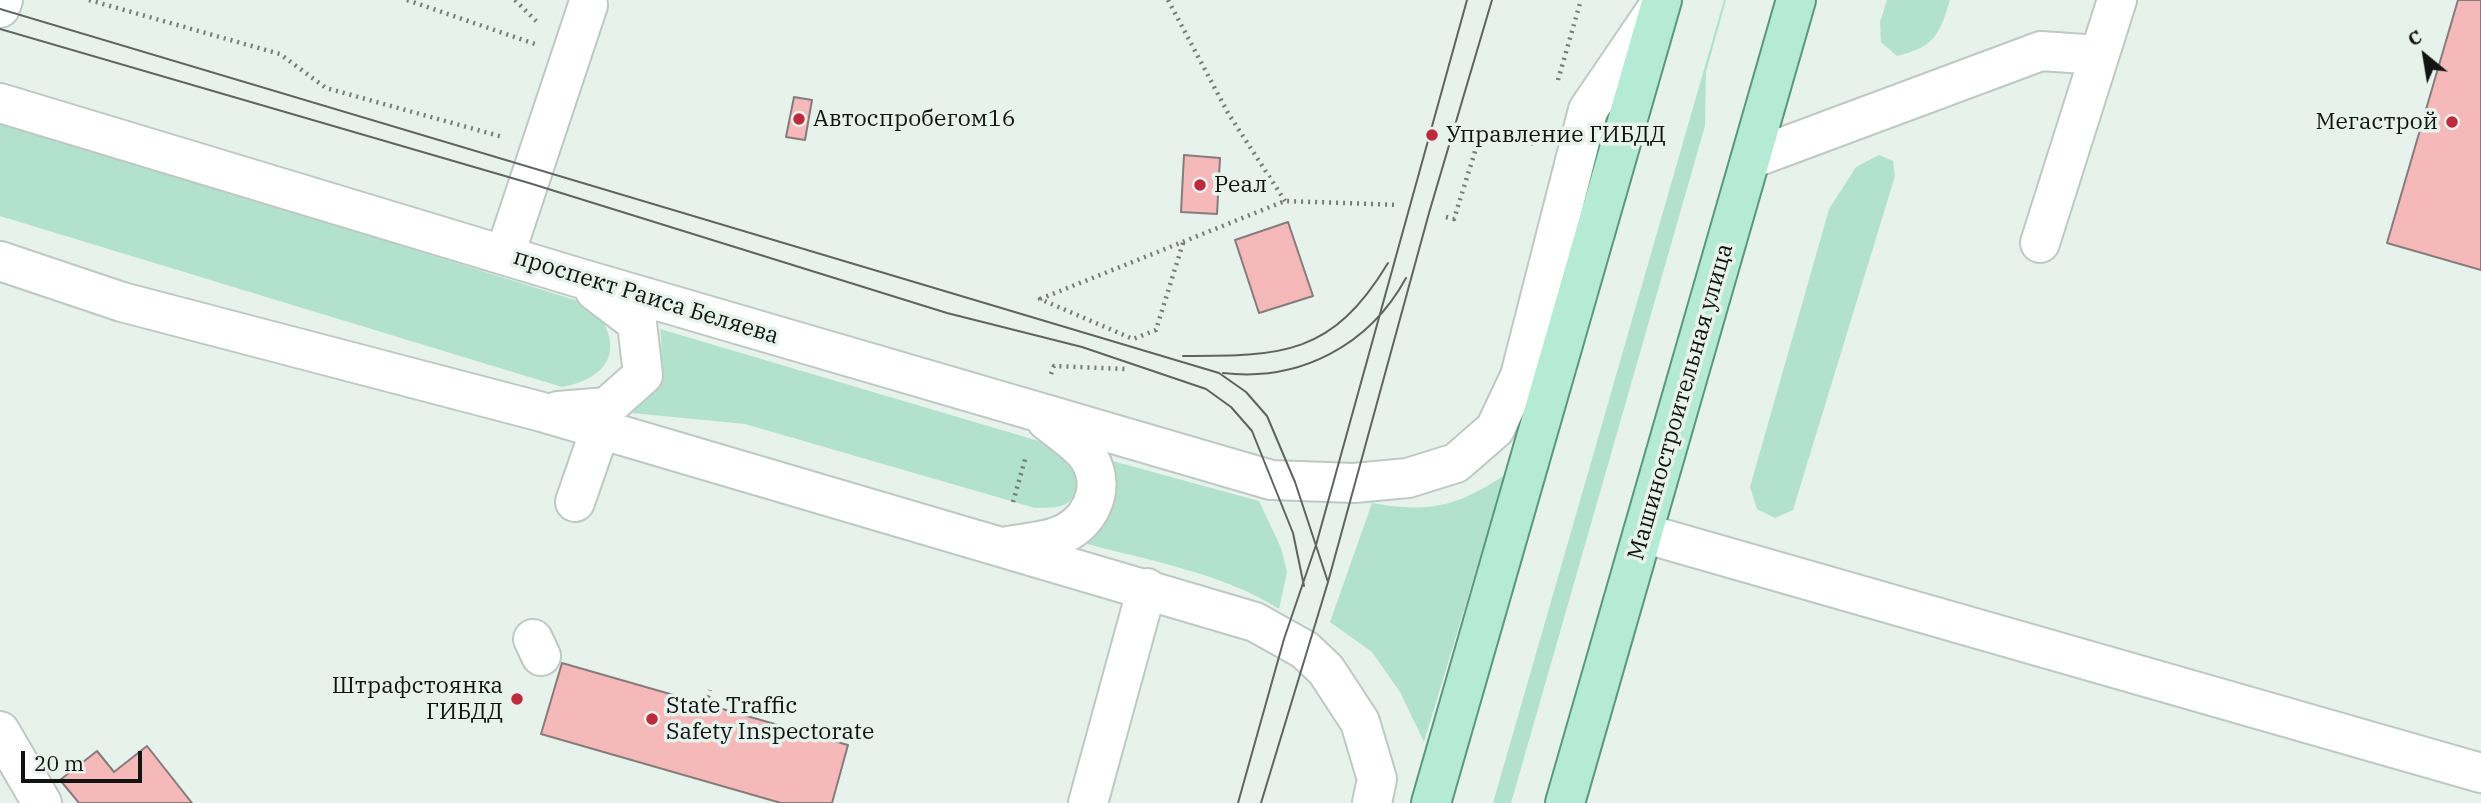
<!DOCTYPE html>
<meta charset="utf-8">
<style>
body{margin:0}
#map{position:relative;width:2481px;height:803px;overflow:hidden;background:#e7f2ed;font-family:"IBM Plex Serif",serif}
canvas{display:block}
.north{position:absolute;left:2390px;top:21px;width:70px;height:70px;-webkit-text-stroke:5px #e7f2ed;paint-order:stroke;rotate:330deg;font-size:19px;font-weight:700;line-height:28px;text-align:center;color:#111413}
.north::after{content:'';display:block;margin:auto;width:24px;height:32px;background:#111413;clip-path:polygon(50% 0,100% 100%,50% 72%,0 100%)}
.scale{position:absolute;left:21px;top:751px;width:121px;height:32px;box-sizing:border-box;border:4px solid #111413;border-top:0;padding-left:9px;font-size:21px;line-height:24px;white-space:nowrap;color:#111413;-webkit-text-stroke:5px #e7f2ed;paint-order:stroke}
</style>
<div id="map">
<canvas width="2481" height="803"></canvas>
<div class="north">С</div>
<div class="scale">20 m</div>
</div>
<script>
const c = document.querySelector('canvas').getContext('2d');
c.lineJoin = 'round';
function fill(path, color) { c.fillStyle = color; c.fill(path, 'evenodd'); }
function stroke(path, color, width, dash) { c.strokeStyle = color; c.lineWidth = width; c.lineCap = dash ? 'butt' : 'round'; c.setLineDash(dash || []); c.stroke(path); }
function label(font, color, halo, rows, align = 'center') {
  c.font = font + ' "IBM Plex Serif",serif'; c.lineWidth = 7; c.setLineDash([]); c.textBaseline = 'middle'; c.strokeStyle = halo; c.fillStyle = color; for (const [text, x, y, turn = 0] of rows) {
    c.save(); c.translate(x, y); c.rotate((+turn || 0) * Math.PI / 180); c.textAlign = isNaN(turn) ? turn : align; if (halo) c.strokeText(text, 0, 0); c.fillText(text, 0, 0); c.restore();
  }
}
fill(new Path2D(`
 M1724,0H1726L1706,72L1705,126L1511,803H1493Z
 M1887,0H1950C1939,36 1934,47 1897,56L1881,42L1880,22Z
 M0,120L591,305C626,345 612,378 562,387L0,216Z
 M1879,155L1893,161L1895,176L1793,510L1775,518L1757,509L1750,487L1829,209L1856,167Z
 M660,329L1059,447L1081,476C1073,506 1067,508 1035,508L745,424L632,413C656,388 665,363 660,329Z
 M1109,460L1259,501L1281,548L1287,572L1279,609C1221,572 1145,560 1080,542C1109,512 1121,504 1109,460Z
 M1505,475L1424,742L1400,692L1372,652L1330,622L1372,503C1431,513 1455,507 1505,475Z`), '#b2e2ce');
const building = new Path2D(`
 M2458,0H2481V270L2387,243Z
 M794,97L812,100L805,140L786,137Z
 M1184,155L1220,158L1217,214L1181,212Z
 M1288,222L1313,296L1259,313L1235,240Z
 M562,663L848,745L832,803H781L541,734Z
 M147,746L192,803H79L60,780L97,751L114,772Z`);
fill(building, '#f6b9b9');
stroke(building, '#877c7c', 2);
const minor = new Path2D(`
 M0,8L3,0
 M0,103L576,277L1271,480L1354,483L1408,478L1456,463L1495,429L1520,376L1588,110L1656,10
 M1751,159L2041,51L2099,55
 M2040,243L2117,0
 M505,254L588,5
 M0,261L122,302L542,412L1255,622L1305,650L1326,670L1360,722L1377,779L1372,803
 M558,411L607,407L643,375L637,323L595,291
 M575,502L600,430
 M1643,533L2481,773
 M1008,546C1024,543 1041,542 1056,537C1089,526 1107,490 1090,460C1082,445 1059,431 1046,420
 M533,639L541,656
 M0,731L42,803
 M1088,803L1147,588`);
const major = new Path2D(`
 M1431,803L1662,0
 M1565,803L1796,0`);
stroke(minor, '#bec8c4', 42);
stroke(major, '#5b9780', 42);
stroke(new Path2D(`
 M89,0L280,54L326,88L503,137
 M407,0L535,44
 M515,0L539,24
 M1168,0L1228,113L1285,201
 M1558,80L1581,0
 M1446,217L1454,219L1482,129L1538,145
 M1183,243L1156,330L1133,339L1040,299L1285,201L1399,205
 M1051,374L1054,366L1125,369
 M1013,502L1026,456
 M706,704L710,690`), '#767c79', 4.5, [2, 5]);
stroke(minor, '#fff', 38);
stroke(major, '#b5ebd6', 38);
stroke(new Path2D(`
 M0,9L1219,373L1246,392L1267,416L1295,482L1328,582
 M0,29L529,183L947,313L1082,347L1206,389L1231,407L1252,431L1293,533L1304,586
 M1183,356C1282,356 1332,356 1388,263
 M1223,373C1299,382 1369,346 1406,278
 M1238,803L1284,639L1316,545L1467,0
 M1261,803L1328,582L1429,213L1492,0`), '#5f6462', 2);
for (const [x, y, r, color] of [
 [799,119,7,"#bd2c3e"],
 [2452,122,7,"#bd2c3e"],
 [1432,135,7,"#bd2c3e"],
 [1200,185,7,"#bd2c3e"],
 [517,699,7,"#bd2c3e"],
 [652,719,7,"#bd2c3e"]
]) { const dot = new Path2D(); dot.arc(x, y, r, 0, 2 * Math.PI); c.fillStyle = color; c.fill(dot); stroke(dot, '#e7f2ed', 2.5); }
label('23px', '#111413', '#e7f2ed', [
 ["Автоспробегом16",813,119],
 ["Мегастрой",2438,122,"right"],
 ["Управление ГИБДД",1446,135],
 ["Реал",1214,185],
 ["Штрафстоянка",503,686,"right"],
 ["ГИБДД",503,712,"right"],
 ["State Traffic",666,706],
 ["Safety Inspectorate",666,732]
], 'left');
label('23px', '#111413', '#e7f2ed', [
 ["проспект Раиса Беляева",646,297,17],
 ["Машиностроительная улица",1681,402,-74]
]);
</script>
